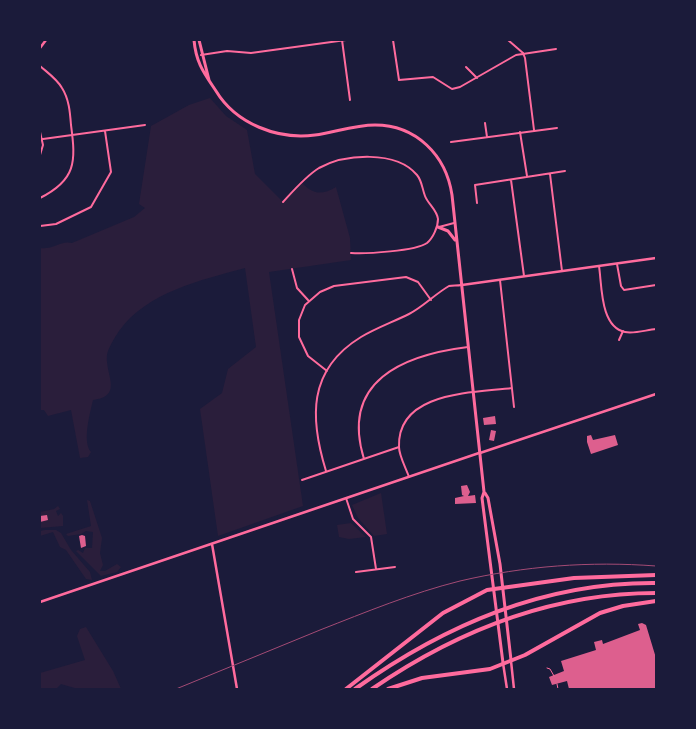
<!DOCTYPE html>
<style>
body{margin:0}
#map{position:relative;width:696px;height:729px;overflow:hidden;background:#1b1b3a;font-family:Barlow,sans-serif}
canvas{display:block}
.frame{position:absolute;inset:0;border:41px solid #1b1b3a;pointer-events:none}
</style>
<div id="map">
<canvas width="696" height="729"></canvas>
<div class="frame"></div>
</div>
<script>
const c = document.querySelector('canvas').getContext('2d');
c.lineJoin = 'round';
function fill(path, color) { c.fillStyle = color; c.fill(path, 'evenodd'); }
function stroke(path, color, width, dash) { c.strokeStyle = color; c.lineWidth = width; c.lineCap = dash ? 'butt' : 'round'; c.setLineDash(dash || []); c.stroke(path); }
fill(new Path2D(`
 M210,98L226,116L247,130L255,174L283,202L302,183C314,195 322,195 336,187L350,238L351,260L269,272L303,506L218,536L200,409L222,393L228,369L256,347L245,268C201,280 147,292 119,331C115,337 108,348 107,355C105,375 124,396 93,400C90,413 82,442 91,452L88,457L80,458L71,410L48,416L44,410H40V248C53,250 61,240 72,243L134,217L145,208L139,204L151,126L189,105Z
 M381,493L387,534L374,536L358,518L352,505Z
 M87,500L90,501L102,538L100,553L103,565L100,571H105L117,564L121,567L117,572L101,576L76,551L78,550L83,553L85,548H92L93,532L86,531L81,534L68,536L66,534L91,526Z
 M58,506L60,509L56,511L58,516L61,513L63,516V526L40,528V512L54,509Z
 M351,523L366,537L349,539L339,537L337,525Z
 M45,530H56L61,533L71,550L90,572L92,580L86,579L66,550L60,547L53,532L40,536V531Z
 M86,627L113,671L121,689H78L61,684L56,689H40V673L85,660L77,636L80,629Z`), '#2a1e3b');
fill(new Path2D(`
 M495,416L496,424L484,425L483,418Z
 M491,430L496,431L494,441L489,440Z
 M591,435L593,440L615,435L618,445L591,454L587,442V436Z
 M467,485L470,492L468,496L475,495L476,503L455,504V498L464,496L462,495L461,486Z
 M47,515L48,520L40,522V516Z
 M82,535L85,536L86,546L81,548L79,536Z
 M642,623L646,625L656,658V688L569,689L567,681L552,685L549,677L564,671L561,661L596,650L594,642L602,640L603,644L640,630L638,624Z`), '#dd5f8e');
stroke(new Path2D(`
 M547,668L550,669L554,676
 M557,684L558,689`), '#ff6b9d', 1);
stroke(new Path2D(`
 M342,40L350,100
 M393,40L399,80L433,77L452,89L460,87L516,55L556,49
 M508,40L523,53L525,58L534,130
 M201,55L227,51L251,53L346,40
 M40,66C48,73 57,79 62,88C69,99 70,112 71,125C76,162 76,180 40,198
 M466,67L477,78
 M485,123L487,137
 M40,132L43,145L40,155
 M520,132L527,176
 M43,139L145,125
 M451,142L557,128
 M550,174L562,271
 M511,180L524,276
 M283,202C294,190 306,176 319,168C345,154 396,150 417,175C422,181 422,188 425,196C428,204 437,210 438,219C438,227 433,238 427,243C416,251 365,254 351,253
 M477,203L475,185L565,171
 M40,226L56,224L91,207L111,172L105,131
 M439,227L454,223
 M617,264L621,286L624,290L656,285
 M599,266C602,285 600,327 625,332C634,334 646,330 656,329
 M292,269L297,288L308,300
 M500,280L514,407
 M619,340L623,331
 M327,371L308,356L299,337V320L305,305L320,292L334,286L406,277L418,282L431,300
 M364,459C340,381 403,355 468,347
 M326,471C310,419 307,370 361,337C376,328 393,322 409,314C423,307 435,294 449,286C452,285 458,286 461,285
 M409,477C406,468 399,456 399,447C397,391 474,393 512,388
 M302,480L399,447
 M346,498L353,519L371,537L376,569
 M356,572L395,567`), '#ff6b9d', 2);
stroke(new Path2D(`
 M462,285L656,258
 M212,544L237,689
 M40,602L479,453`), '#ff6b9d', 2.5);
stroke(new Path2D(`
 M40,48L46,40
 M480,453L656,394
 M511,661L514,689
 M503,663L507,689`), '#ff6b9d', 2.5);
stroke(new Path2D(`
 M194,40C196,63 204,73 216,91C236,124 278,140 315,135C335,132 355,125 375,125C416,125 446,155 452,195L484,492L482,498L503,663
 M199,40L209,80
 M438,227L448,231L455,240
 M485,493L488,498L500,564L511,660`), '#ff6b9d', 3);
stroke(new Path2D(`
 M346,689L443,613L487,590L574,578L656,575
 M355,689C445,625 544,582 656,583
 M372,689C458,630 551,593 656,593
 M388,689L422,678L490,669L525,655L600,613L623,606L656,601`), '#ff6b9d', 4);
stroke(new Path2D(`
 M176,689C224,669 272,650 320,630C366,612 412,593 460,581C524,566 590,561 656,566`), '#a44b75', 1);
</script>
